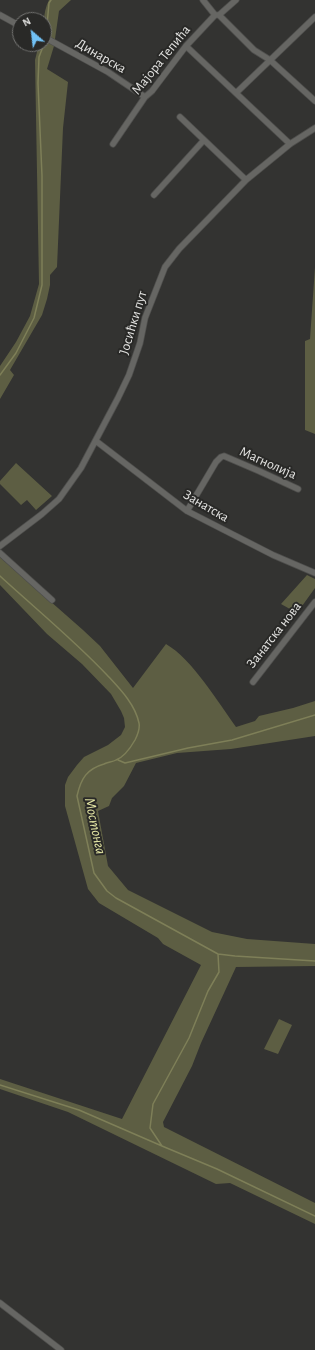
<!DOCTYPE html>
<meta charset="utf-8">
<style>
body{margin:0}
#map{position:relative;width:315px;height:1350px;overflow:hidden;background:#333331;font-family:"Alegreya Sans",sans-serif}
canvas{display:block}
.north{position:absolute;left:12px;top:12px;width:40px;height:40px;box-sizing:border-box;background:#292927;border:1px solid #737371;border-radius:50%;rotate:332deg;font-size:11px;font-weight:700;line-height:16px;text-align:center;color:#e3e3e1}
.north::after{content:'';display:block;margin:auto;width:14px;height:18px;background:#71c1f5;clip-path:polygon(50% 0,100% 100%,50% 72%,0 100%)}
</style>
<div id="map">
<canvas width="315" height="1350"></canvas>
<div class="north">N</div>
</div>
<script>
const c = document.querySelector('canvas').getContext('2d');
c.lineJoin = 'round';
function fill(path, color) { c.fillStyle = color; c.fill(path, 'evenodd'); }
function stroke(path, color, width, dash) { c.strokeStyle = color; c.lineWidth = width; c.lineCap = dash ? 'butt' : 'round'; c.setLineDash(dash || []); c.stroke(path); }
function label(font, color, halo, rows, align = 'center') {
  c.font = font + ' "Alegreya Sans",sans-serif'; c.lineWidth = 4; c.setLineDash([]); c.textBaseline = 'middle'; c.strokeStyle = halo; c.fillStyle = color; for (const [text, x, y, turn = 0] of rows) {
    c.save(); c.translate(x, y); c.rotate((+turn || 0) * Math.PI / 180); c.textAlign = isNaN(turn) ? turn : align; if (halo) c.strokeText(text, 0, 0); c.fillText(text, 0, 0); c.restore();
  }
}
fill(new Path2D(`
 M49,0H71L59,11L54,46L47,69L68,82L63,128L57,267L50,275V285L47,299L42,315L10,370L14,375L0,399V366L16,342L30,316L39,284L35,60L39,44H44C44,28 42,14 49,0Z
 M315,267V434L305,430V341L310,339Z
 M16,463L52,496L36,510L27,500L21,505L0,484V481Z
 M0,557L83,630L100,646L133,688L166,644C192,659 218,702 236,727L255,721L259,716L293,708L315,701V736L231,749L177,753L136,763L124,786L112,798L109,806L98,811L108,866L128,890L212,932L247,939L315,944V966L236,967L201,1043L192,1066L163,1122L164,1127L315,1203V1224L230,1183L216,1184L68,1112L0,1089V1079L122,1119L201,965L163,944L158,938L99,903L88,889L65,806V785L68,777L77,765L84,757L108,745L121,735L125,727L124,718L121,711L111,694L82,664L47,634L0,585Z
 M307,575L315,579V588L297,613L281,604Z
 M279,1019L292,1025L278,1054L264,1049Z`), '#5d5e43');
stroke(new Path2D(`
 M46,36L49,3L51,0
 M0,375L16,353L34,318L42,285V176L38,83L39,57L44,44
 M0,576C36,609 74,640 107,675C120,689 135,704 139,723C140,728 137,736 135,740C131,747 124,757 116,760C113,762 108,762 104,764C87,769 81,778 77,796L94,873L107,891L116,898L218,954L235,956L315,961
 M118,760L125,763L188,748L232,740L315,715
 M218,954L219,972L208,991L189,1038L153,1104L150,1128L162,1146L217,1169L315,1216
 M0,1085L79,1110L162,1146`), '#7e7f58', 1.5);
const street = new Path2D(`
 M203,0L215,15
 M0,15L20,26
 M219,15L254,50L270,60L315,101
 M44,37L108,72L145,97
 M186,46L290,144
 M236,93L315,17
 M180,117L246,180
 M113,144L145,97L152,91L186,46L215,15H219L236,0
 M154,195L204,140
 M96,441L187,511L273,555L315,573
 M187,511L216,462L221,457L224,456L259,471L298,489
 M0,546L42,514L59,499L81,468L118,398L129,375L140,343L145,318L165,267L179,249L246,180L290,144L315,128
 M0,553L52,600
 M253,682L315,602
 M0,1303L61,1350`);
stroke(street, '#4f4f4d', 7);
stroke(street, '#666663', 5.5);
label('14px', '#e3e3e1', '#292927', [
 ["Динарска",101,56,30],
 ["Мајора Тепића",161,60,-51],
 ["Јосићки пут",133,323,-73],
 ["Магнолија",268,463,24],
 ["Занатска",206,506,30],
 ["Занатска нова",274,635,-52]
]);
label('italic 15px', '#e4e6a4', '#292927', [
 ["Мостонга",95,826,78]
]);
</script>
